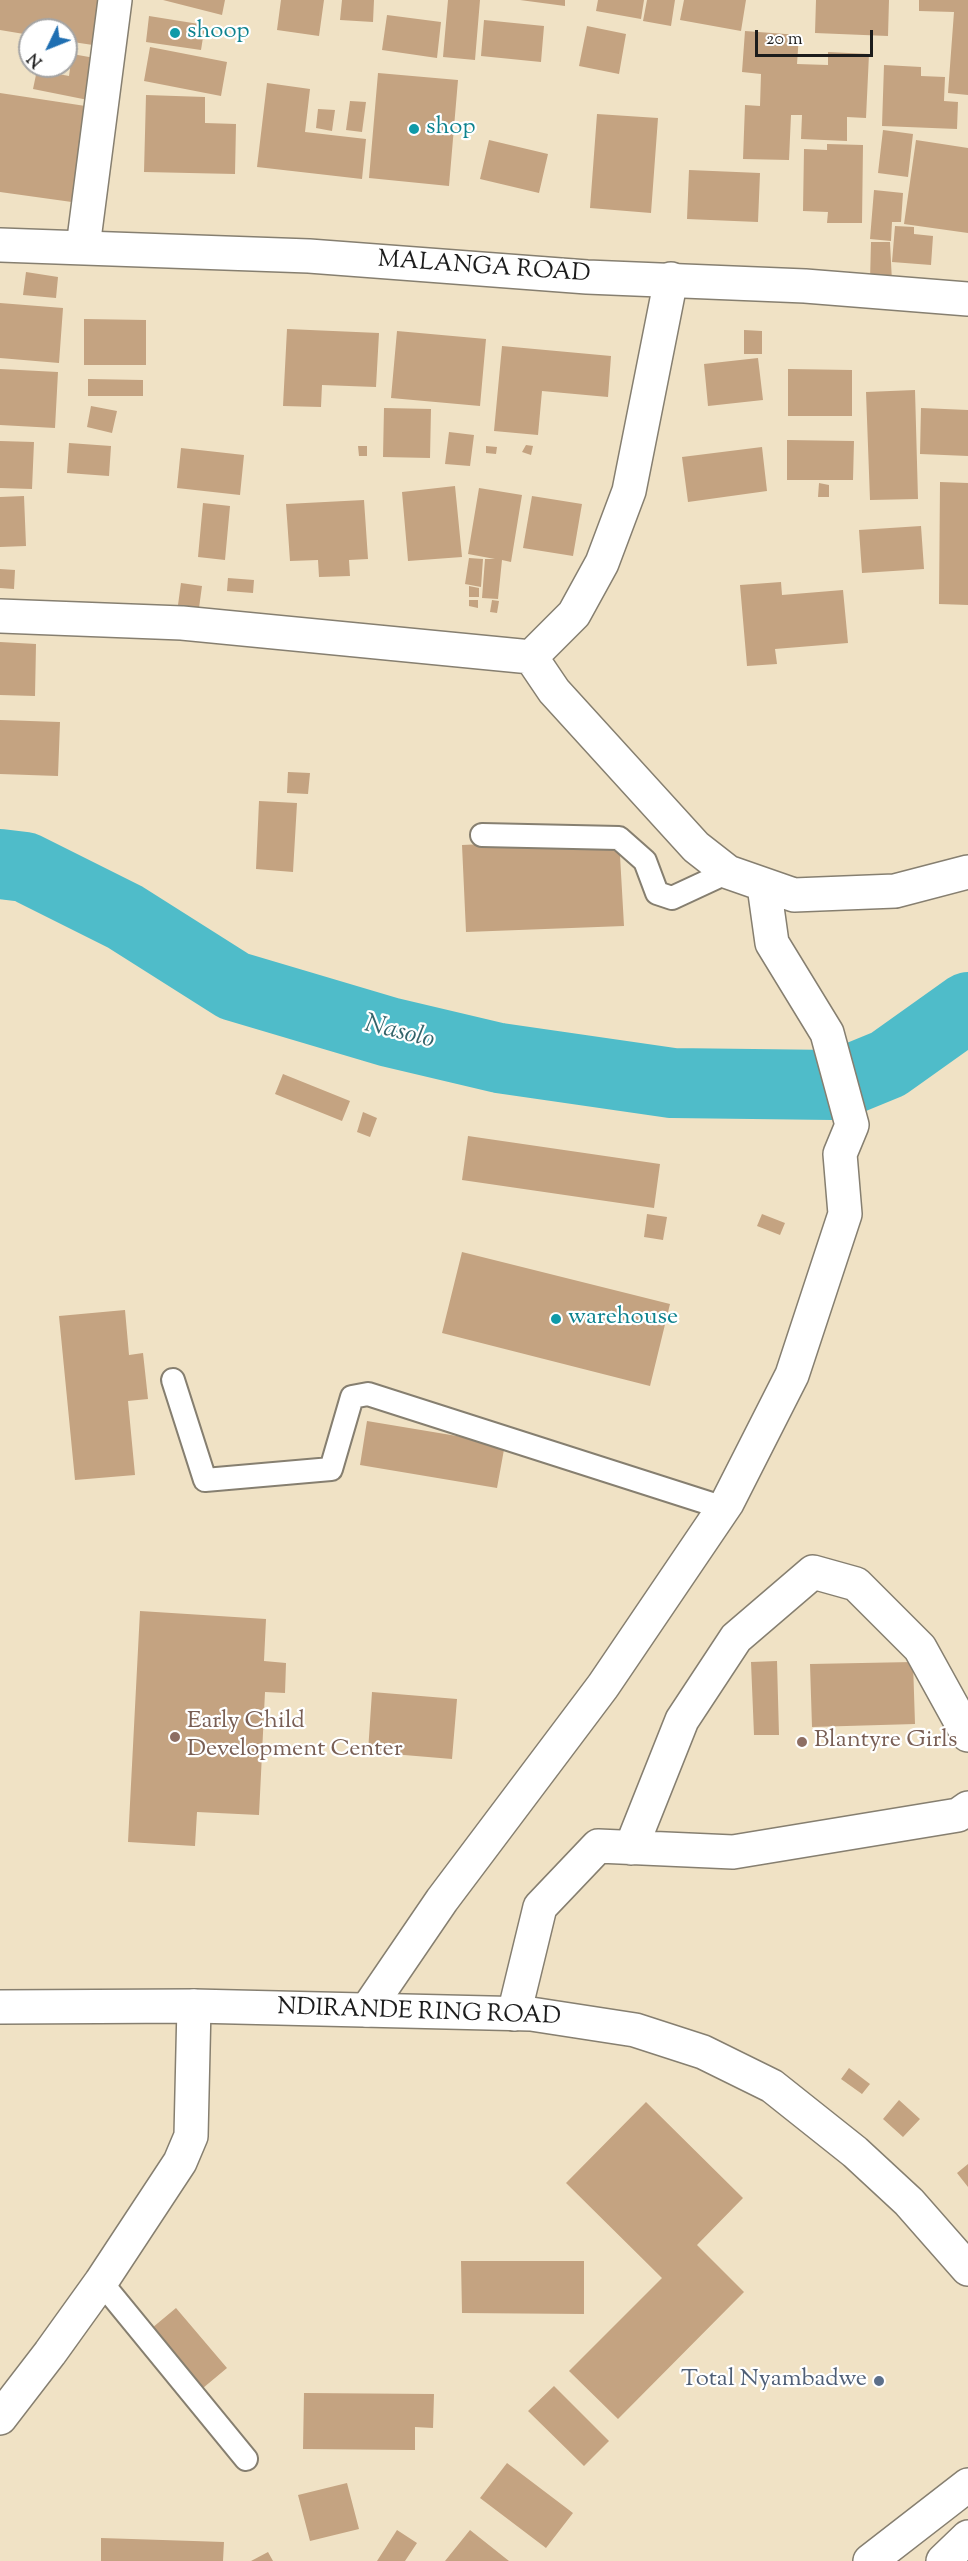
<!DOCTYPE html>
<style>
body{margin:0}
#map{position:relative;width:968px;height:2561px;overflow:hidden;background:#f0e2c5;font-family:"Sorts Mill Goudy",serif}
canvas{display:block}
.north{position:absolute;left:18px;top:18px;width:60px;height:60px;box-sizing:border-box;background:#fff;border:2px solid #a4a4a4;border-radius:50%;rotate:227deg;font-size:16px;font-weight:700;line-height:24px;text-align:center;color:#1c1c1c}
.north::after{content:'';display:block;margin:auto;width:21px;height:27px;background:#1f6fb2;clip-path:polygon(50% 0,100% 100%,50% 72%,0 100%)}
.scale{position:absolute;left:755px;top:30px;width:118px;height:27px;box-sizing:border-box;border:3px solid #1c1c1c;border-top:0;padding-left:8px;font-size:18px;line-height:21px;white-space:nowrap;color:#1c1c1c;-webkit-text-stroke:4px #fff;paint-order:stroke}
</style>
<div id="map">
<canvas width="968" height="2561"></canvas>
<div class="north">N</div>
<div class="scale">20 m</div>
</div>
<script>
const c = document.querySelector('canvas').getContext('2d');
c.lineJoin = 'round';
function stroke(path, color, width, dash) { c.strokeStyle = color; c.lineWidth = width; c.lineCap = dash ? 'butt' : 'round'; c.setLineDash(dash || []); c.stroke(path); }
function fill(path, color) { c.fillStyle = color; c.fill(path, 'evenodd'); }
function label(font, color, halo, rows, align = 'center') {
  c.font = font + ' "Sorts Mill Goudy",serif'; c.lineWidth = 4.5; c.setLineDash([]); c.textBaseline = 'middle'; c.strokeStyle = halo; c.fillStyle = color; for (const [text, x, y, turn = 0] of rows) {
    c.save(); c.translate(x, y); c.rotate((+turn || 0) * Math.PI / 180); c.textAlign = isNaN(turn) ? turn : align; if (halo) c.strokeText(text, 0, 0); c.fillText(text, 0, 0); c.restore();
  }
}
stroke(new Path2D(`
 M0,864L25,867L125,917L234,986L389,1032L499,1058L672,1083L833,1085
 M849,1080L888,1064L968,1007`), '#4fbcc9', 70);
fill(new Path2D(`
 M0,0H100L93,45L66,41V30H30V35L0,30Z
 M163,0H225L222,15Z
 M281,0H324L319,36L277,30Z
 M342,0H374L373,22L340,20Z
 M448,0H480L475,60L443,57Z
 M520,0H565V6Z
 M598,0H644L641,19L596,11Z
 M647,0H675L671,26L643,21Z
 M684,0H746L741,31L680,20Z
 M816,0H889L888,36L815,33Z
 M919,0H968V95L948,93L954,12L919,11Z
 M387,15L441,22L437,58L382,50Z
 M149,16L205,25L201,50L146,42Z
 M484,20L544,26L541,62L481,56Z
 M587,26L626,34L619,74L579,66Z
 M745,31L799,35L797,64L828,65V52L869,54L866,118L847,117V141L801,139L802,115H791L789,160L743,159L745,105L760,106L761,74L742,72Z
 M150,47L227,62L221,96L144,81Z
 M72,54L95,58L88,100L33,89L37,70L69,76Z
 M884,65L921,67V76L945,77L944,101L958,102L957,129L882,126Z
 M378,73L458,80L449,186L369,178Z
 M267,83L310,89L305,132L366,139L362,179L257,167Z
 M0,93L92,107L79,203L0,192Z
 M146,95L205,97V123L236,124L235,174L144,172Z
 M350,101L366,102L362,132L346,130Z
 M318,109L335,110L332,131L316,128Z
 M597,114L658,118L651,213L590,208Z
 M883,130L913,134L908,177L878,173Z
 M489,140L548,154L539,193L480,179Z
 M916,140L968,148V233L904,224Z
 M827,144L863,145L862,223H827L828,212L803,211L804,149L827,150Z
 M689,170L760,173L758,222L687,219Z
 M874,190L903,193L901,222H892L891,241L870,239Z
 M895,226L914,227V234L933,236L931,265L892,262Z
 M871,242H890L892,282L870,281Z
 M26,272L58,277L56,298L23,295Z
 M0,303L63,308L59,363L0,358Z
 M84,319L146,320V365H84Z
 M287,329L379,333L376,387L322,385L321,407L283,406Z
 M744,330L762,331V354H744Z
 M397,331L486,339L480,406L391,398Z
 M502,346L611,356L608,397L542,391L538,435L494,431Z
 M758,358L763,400L708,406L704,364Z
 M0,369L58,372L55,428L0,425Z
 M788,369L852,370V416H788Z
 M88,379L143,380V396H88Z
 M915,390L918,499L870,500L866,392Z
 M91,406L117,411L112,433L87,427Z
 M384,408L431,409L430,458L383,457Z
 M921,408L968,410V456L920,454Z
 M449,432L474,435L470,466L445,464Z
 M787,440L854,441L853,480H787Z
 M0,441L34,442L32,489L0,488Z
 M69,443L111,446L109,476L67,473Z
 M526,445L533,446L531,455L522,452Z
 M358,446H367V456H359Z
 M486,446L497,447L496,454L486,453Z
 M762,447L767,491L688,502L682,457Z
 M181,448L244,455L240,495L177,488Z
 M940,482L968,483V605L939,604Z
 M819,483L829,485V497H818Z
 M455,486L462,557L408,561L402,492Z
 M479,488L522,495L511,562L502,560L498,599L482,598L485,559H495L468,554Z
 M24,496L26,546L0,547V497Z
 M532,496L582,504L573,556L523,548Z
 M364,500L368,559L349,560L350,576L319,577L318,560L290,561L286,504Z
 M203,503L230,506L225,560L198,557Z
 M921,526L924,569L862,573L859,530Z
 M469,558L483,559L481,587L465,584Z
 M0,569L15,570L14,589L0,588Z
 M228,578L254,580L253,593L227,591Z
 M781,582L782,595L843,590L848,643L775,649L777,664L747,666L740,585Z
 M181,583L202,586L199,608L178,605Z
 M469,586L479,588V597H469Z
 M469,600H478V608L469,606Z
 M492,600L499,601L497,613L490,612Z
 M0,642L36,644L35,696L0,695Z
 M0,720L60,722L58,776L0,774Z
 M288,772L310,773L308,794L287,793Z
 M259,801L297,803L293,872L256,869Z
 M619,838L624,926L466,932L462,845Z
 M283,1074L350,1101L342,1121L275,1094Z
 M363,1112L377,1118L370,1137L357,1132Z
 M468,1136L660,1164L654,1208L462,1180Z
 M647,1214L667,1217L663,1240L644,1237Z
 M762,1214L785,1223L780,1235L757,1226Z
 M462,1252L670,1304L650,1386L442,1333Z
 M125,1310L129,1355L143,1353L148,1399L128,1401L135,1475L75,1480L59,1316Z
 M367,1421L505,1444L497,1488L360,1465Z
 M140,1611L266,1619L264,1661L286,1663L285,1693L265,1692L259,1815L197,1812L195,1846L128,1842Z
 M777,1661L779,1735H754L751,1662Z
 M913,1662L915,1724L812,1727L810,1664Z
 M372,1692L457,1699L452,1759L368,1752Z
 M849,2068L870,2084L862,2094L841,2079Z
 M899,2100L920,2119L903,2137L883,2119Z
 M646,2102L743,2198L697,2245L744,2292L618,2419L569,2371L662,2278L566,2183Z
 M968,2164V2187L957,2173Z
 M461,2261H584V2314L462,2313Z
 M176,2308L227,2368L203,2388L152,2328Z
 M554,2386L609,2441L584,2466L528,2411Z
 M304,2393L434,2394L433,2428L415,2427V2450L303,2449Z
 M507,2463L573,2513L546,2548L480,2498Z
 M347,2483L359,2529L310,2541L298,2495Z
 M397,2530L417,2543L405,2561H377Z
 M470,2530L509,2561H445Z
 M101,2538L224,2542L223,2561H101Z
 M268,2552L273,2561H251Z`), '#c4a381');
const lane = new Path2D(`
 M482,835L619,838L645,861L657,893L672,898L728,872
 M173,1380L205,1480L331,1469L352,1397L368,1394L724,1508
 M101,2282L246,2459`);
const street = new Path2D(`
 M83,247L115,0
 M0,616L182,623L531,657L574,614L602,563L629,491L671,279
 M531,657L554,691L696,847L728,872L794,895L895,891L968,872
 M631,1848L682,1720L736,1638L813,1572L856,1584L920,1648L968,1735
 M367,2010L442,1900L603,1686L727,1503L792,1375L845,1214L840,1154L852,1125L827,1033L772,943L764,886
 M514,2014L540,1907L598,1846L733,1852L958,1815L968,1808
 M0,2418L50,2353L101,2282L180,2162L191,2136L194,2006`);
const secondary = new Path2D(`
 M0,245L309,256L587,277L805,286L968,299
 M0,2007L194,2006L531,2014L635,2030L703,2052L772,2086L855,2152L909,2202L968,2269`);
const highway = new Path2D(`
 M870,2561L968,2485
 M943,2561L968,2537`);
stroke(lane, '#867f70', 26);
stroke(street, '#867f70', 36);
stroke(secondary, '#867f70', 36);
stroke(highway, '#867f70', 36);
stroke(lane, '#fff', 22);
stroke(street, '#fff', 33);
stroke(secondary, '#fff', 33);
stroke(highway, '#fff', 33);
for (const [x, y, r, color] of [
 [175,33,6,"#0f9aa8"],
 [414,129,6,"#0f9aa8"],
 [556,1319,6,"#0f9aa8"],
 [175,1737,6,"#8d6e63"],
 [802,1742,6,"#8d6e63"],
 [879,2381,6,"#5c6f8a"]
]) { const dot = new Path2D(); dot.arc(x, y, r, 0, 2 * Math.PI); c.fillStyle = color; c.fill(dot); stroke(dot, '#fff', 2); }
label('24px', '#0d838f', '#fff', [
 ["shoop",187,33],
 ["shop",426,129],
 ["warehouse",568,1319]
], 'left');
label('24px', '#1c1c1c', '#fff', [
 ["MALANGA ROAD",484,269,4],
 ["NDIRANDE RING ROAD",419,2014,2]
]);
label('24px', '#785e54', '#fff', [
 ["Early Child",187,1723],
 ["Development Center",187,1751],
 ["Blantyre Girls",814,1742]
], 'left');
label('24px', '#4e5e75', '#fff', [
 ["Total Nyambadwe",867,2381]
], 'right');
label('italic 26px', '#33646a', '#fff', [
 ["Nasolo",399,1034,14]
]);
</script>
